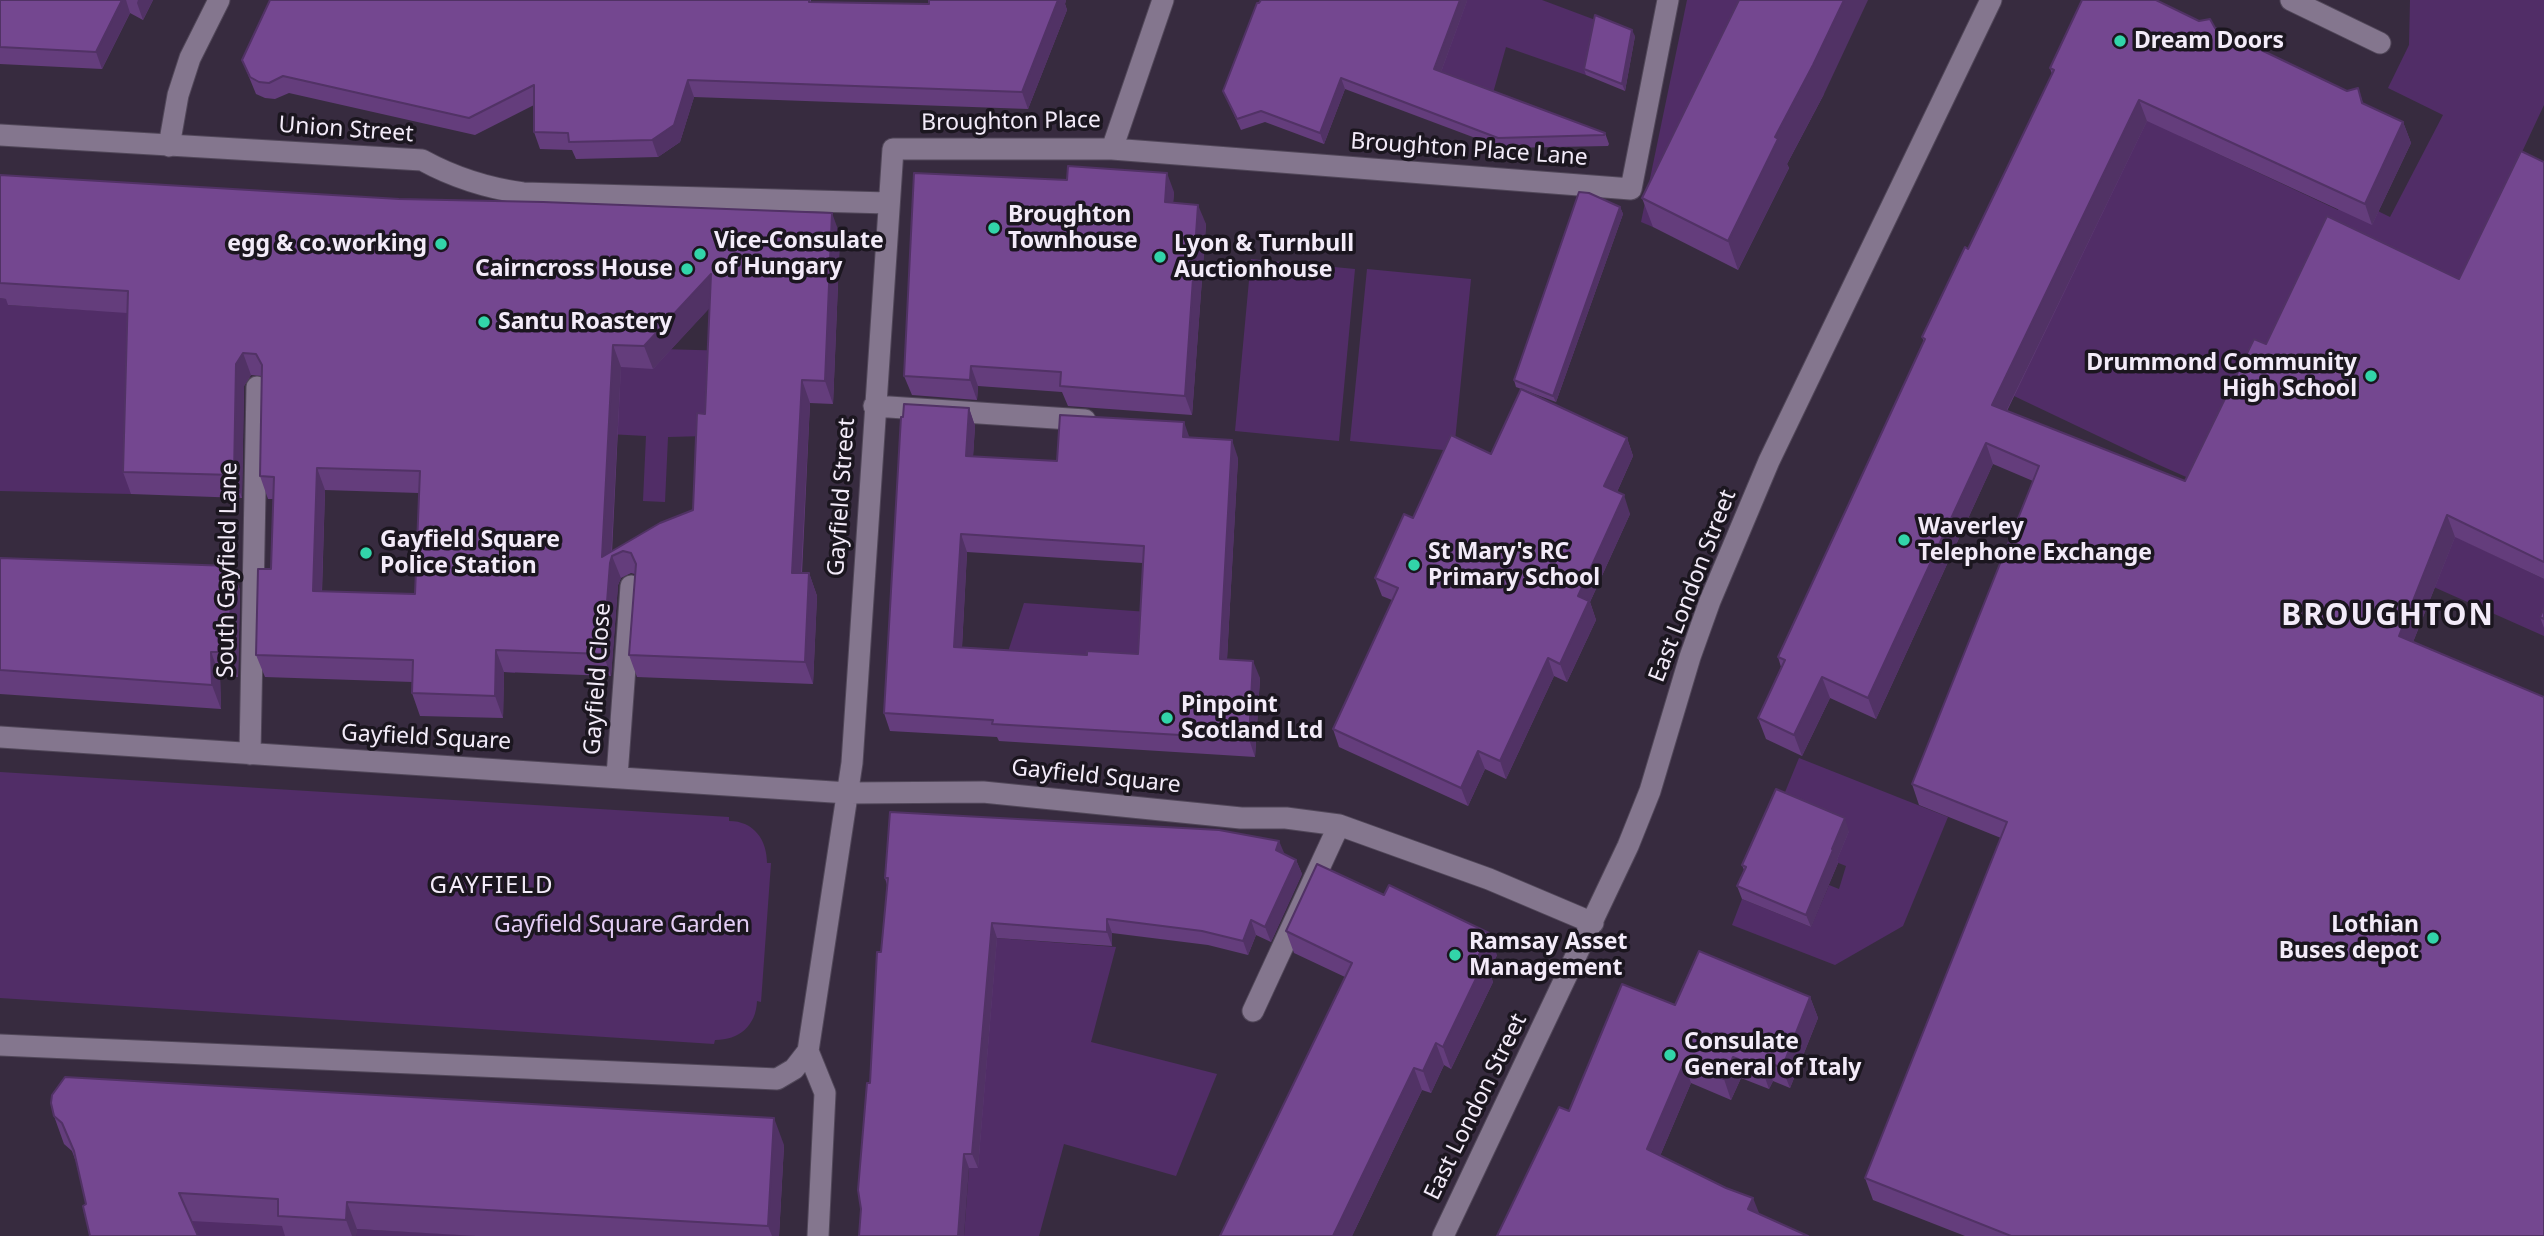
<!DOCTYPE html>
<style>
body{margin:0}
canvas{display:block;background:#372b3f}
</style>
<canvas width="2544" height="1236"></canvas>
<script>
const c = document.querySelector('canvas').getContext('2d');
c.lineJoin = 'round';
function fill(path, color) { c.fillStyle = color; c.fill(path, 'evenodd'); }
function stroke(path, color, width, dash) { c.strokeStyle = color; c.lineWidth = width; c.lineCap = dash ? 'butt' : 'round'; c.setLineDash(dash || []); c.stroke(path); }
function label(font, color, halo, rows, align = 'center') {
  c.font = font + ' "Noto Sans",sans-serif'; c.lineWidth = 7; c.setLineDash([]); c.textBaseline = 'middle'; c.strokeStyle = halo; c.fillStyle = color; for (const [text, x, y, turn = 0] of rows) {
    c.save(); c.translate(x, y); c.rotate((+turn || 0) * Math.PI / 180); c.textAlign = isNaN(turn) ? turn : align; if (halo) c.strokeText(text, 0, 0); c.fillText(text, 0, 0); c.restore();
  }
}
fill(new Path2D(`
 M1463,0H1542L1598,21L1586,75L1506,47L1491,100L1359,50Z
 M1687,0H1764L1653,227L1641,222Z
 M2410,0H2544V105L2455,295L2350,486L2544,579V636L2157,464L2014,396L2149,115L2177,129L2180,136L2338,210L2345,195L2390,217L2443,115L2388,88L2409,45Z
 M535,224L660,349L732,351L705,436L668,437L665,502L643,501L646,436L608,434L519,592L515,673L504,672Z
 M1251,259L1355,269L1339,441L1235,431Z
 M1367,269L1471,279L1454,451L1350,441Z
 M0,298L8,299V305L103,311L157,304L135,382L131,494L0,491Z
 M1024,603L1148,612L1144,671L1003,667Z
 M1799,758L1948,817L1903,926L1835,965L1732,925L1742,899L1811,927L1829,885L1839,889L1846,866L1836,862L1781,802Z
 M0,772L729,817V821C754,821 767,840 767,863H771L761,1002L757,1001C756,1026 739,1040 715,1040L714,1044L0,998Z
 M996,938L1116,947L1091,1042L1217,1074L1176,1176L1064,1144L1039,1236H964L969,1168Z
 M190,1217L244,1224L288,1226V1236H194Z
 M357,1229L488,1236H356Z`), '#512d67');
const minor = new Path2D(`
 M2291,0L2380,43
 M0,135L422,160C453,177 487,188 523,193L888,203
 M169,146L178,95L190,58L219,0
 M1112,149L1163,0
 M874,406L1085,420
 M0,737L848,793L983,792L1241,818H1286L1339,825L1489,879L1593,923
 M250,754L257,387
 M617,776L631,586
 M1253,1011L1339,825
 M0,1045L777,1079L794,1069L808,1051L852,763L893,149H1112L1631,189L1668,0
 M808,1051L825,1093L818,1236
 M1443,1236L1628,846L1650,791L1690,657L1710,601L1769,461L1991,0`);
stroke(minor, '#514759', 23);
stroke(minor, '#84768e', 21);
fill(new Path2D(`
 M0,0H153L143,20L130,13L102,69L0,64Z
 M811,0V2L929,4L1066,0L1065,4L1067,10L1028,109L694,97L680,142L658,157L576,159L572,150L540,149L534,132V105L475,135L289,93L275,99L265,98L256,94L242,60Z
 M1467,1L1441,72L1605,133L1609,144L1608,146L1502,148L1345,89L1324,144L1265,122L1241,130L1223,91Z
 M2215,28L2347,91L2358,88L2363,103L2403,122L2411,143L2372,225L2147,121L2007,411L2185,481L2266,344L2459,279L2544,162V579L2455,537L2413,642L2544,1236H1965L1873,1200L1865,1178L2001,838L1919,805L1912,784L2033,481L1993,464L1876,719L1830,698L1802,756L1766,739L1758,718L1781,667L1778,657L1924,342L1922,337L1968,249L2052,74L2050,68Z
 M1635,36L1625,91L1586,75L1584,69Z
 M1824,94L1787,164L1789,168L1738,270L1653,227L1642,198Z
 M0,175L840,235L833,404L810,403L802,573H809L817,596L813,684L637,677L629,655L635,574L631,573L621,578L618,585L611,676L504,672L503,718L420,716L412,693L413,682L265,677L256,655L271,569L273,499H268L260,476L262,376L251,375L244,386L242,498L131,494L123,472L127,313L8,305L6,299L0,298ZM710,307L705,414L693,510L612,552L621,367L653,369ZM325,490L419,493L415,594L322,592Z
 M1067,180L1174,192L1173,202L1206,224L1192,415L1068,406L1062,392L978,386L977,400L912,395L904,376Z
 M1620,207L1623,214L1556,402L1516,387L1514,380Z
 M969,408L975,426L973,456L1057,461L1189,438L1238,458L1227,659L1260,678L1255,757L999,741L997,737L890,731L884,713ZM967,552L1143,563L1138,654L1087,655L962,647Z
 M1627,438L1633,456L1617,492L1630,514L1590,602L1596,620L1567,682L1554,676L1506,779L1485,769L1468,806L1339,747L1333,729L1392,600L1382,596L1375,578L1413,518L1491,454Z
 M0,558L231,566L240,590L238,677L220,676L221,709L0,694Z
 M2544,608V628L2540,617Z
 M1849,831L1837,860L1838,863L1811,927L1742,899L1737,886L1744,870L1742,865Z
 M1284,854L1296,860L1302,874L1271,942L1256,935L1248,955L1208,945L1112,933V946L997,938L978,1168H969L861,1209L870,1083L887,885L885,878Z
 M1286,931L1497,955L1489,972L1493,982L1451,1069L1444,1065L1431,1093L1422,1090L1352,1236H1220L1345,977L1294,953Z
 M1810,997L1818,1018L1790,1088L1773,1081L1769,1089L1741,1078L1731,1100L1691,1083L1660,1156L1759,1214L1497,1236L1569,1111L1675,1005Z
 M54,1116L784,1145L779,1236H476L357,1229L356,1236H285L282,1226L191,1221L86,1204L76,1162L72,1151L64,1144Z`), '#643d7c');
fill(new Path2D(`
 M122,0H126L130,13L102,69L96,52Z
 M138,0H153L143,20L137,3Z
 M1058,0H1066L1065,4L1067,10L1028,109L1022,92Z
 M1460,0H1467V1L1438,80L1434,69Z
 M1844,0H1868L1824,94L1787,164L1789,168L1738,270L1728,241L1775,137Z
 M1632,30L1635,36L1625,91L1622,84Z
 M1341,78L1345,89L1324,144L1320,133Z
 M688,80L694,97L680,142L658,157L652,140Z
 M2139,100L2147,121L1999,426L1992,405Z
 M2403,122L2411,143L2372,225L2365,204Z
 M1167,173L1174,192L1172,221L1165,202Z
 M1198,205L1206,224L1192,415L1185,396Z
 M1620,207L1623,214L1556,402L1553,396Z
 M832,213L840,235L833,404L825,381Z
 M711,274L720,297L653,369L644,346Z
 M613,345L621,367L611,559L612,556L621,578L618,585L611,676L603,654L602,557Z
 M243,353L251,375L244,386L242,498L234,475L236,364Z
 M971,366L978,386L977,400L970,380Z
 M802,380L810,403L800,595L792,573Z
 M969,408L975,426L972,473L966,456Z
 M1184,422L1190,439L1183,437Z
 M1627,438L1633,456L1611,505L1604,486Z
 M1232,440L1238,458L1226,677L1220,659Z
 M1986,443L1993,464L1876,719L1868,698Z
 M317,468L325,490L321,614L313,591Z
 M1624,495L1630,514L1590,602L1596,620L1567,682L1560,664L1578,596Z
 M2447,515L2455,537L2407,657L2399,636Z
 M961,534L967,552L961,664L954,647Z
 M231,566L240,590L238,677L230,652Z
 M809,573L817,596L813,684L805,662Z
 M496,650L504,672L503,718L495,696Z
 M211,652L220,676L221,709L212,685Z
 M1548,658L1554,676L1506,779L1500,761Z
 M1253,661L1260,678L1255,757L1249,739Z
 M1822,677L1830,698L1802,756L1794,735Z
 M1478,751L1485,769L1468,806L1461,788Z
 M1845,818L1849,831L1837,860L1838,863L1811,927L1806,915Z
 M1279,841L1285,855L1276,850Z
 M1296,860L1302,874L1271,942L1265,927Z
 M1107,919L1112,933V946L1107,932Z
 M1251,920L1256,935L1248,955L1243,941Z
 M992,923L997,938L978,1168L972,1154Z
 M1489,933L1497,955L1489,972L1493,982L1451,1069L1443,1047L1478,957Z
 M1810,997L1818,1018L1790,1088L1782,1068Z
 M1436,1043L1444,1065L1431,1093L1423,1071Z
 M1733,1057L1741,1078L1731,1100L1724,1079Z
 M1765,1061L1773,1081L1769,1089L1762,1069Z
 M1684,1063L1691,1083L1654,1170L1647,1149Z
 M1414,1068L1422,1090L1352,1236H1333Z
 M774,1118L784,1145L779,1236H772L768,1226Z
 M964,1154L969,1168L964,1236H958Z
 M1753,1198L1761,1218L1748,1209Z
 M347,1202L357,1229L356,1236H352L346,1220Z`), '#513265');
const building = new Path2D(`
 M0,0H122L96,52L0,47Z
 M270,0H809V2L929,4V0H1058L1022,92L688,80L674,125L652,140L569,142L568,133L534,132V85L469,118L283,76L269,83L259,82L250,77L242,60Z
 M1261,0H1460L1434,69L1605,133L1604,135L1498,138L1341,78L1320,133L1261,111L1237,119L1223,91L1257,3H1259Z
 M1739,0H1844L1813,65L1775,137L1778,139L1728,241L1642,198Z
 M2082,0H2156L2199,21L2210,19L2215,28L2347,91L2358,88L2362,103L2403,122L2365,204L2139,100L1992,405L2185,481L2254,339L2266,344L2327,216L2459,279L2521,151L2544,162V562L2447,515L2399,636L2544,697V1236H2011L1865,1178L2007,822L1912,784L2039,466L1986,443L1868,698L1822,677L1794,735L1758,718L1785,660L1778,657L1925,339L1922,337L1965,247L1968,249L2054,70L2050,68Z
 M1595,15L1632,30L1622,84L1584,69Z
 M1068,166L1167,173L1165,202L1198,205L1185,396L1060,386L1061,372L971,366L970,380L904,376L914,173L1067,180Z
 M0,175L399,199L543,202L832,213L825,381L802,380L792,573H809L805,662L629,655L636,564L631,553L623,551L612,556L610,563L603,654L496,650L495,696L412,693L413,660L256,655L258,569H271L274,477L260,476L262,365L256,354L243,353L236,364L234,475L123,472L128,291L0,283ZM711,274L705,414L697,413L693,510L660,523L602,557L613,345L644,346ZM317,468L420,471L415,594L313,591Z
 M1579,192L1589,193L1620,207L1553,396L1514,380Z
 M1521,389L1627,438L1604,486L1624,495L1578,596L1589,601L1560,664L1548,658L1500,761L1478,751L1461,788L1333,729L1398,588L1375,578L1404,514L1413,518L1451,435L1491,454Z
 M904,404L969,408L966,456L1057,461L1060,415L1184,422L1183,437L1232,440L1220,659L1253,661L1249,739L992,724L993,720L884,713L901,417H903ZM961,534L1144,546L1138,654L1087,651V655L954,647Z
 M0,558L231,566L230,652H211L212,685L0,670Z
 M2544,608V619L2540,617Z
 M1776,789L1845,818L1832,849L1833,850L1806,915L1737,886L1746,867L1742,865Z
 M890,812L1219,830L1279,841L1276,850L1296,860L1265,927L1251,920L1243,941L1202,931L1107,919V932L992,923L972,1154H964L958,1236H859L861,1209L858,1190L867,1083H870L877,952H881L888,878H885Z
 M1317,864L1384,895L1389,885L1489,933L1478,957L1485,960L1443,1047L1436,1043L1423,1071L1414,1068L1333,1236H1220L1352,963L1286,931Z
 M1699,951L1810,997L1782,1068L1765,1061L1762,1069L1733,1057L1724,1079L1684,1063L1647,1149L1726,1188L1753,1198L1748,1209L1808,1236H1497L1559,1107L1569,1111L1622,984L1675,1005Z
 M65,1077L774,1118L768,1226L347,1202L346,1220L278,1216V1199L179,1193L198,1236H90L83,1206L86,1204L74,1151L62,1123L54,1116L51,1103L52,1095Z`);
fill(building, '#744790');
stroke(building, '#513265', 2);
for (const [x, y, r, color] of [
 [2120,41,7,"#32d4a9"],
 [994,228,7,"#32d4a9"],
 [441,244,7,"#32d4a9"],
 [700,254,7,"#32d4a9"],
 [1160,257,7,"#32d4a9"],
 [687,269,7,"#32d4a9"],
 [484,322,7,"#32d4a9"],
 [2371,376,7,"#32d4a9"],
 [1904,540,7,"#32d4a9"],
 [366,553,7,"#32d4a9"],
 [1414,565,7,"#32d4a9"],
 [1167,718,7,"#32d4a9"],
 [2433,938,7,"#32d4a9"],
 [1455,955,7,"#32d4a9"],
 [1670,1055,7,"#32d4a9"]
]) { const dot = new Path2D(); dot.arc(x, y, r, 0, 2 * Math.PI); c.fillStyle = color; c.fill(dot); stroke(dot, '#1b161f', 2.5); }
label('bold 23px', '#f3ebf9', '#1b161f', [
 ["Dream Doors",2134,41],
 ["Broughton",1008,215],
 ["Townhouse",1008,241],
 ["Vice-Consulate",714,241],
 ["of Hungary",714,267],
 ["egg & co.working",427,244,"right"],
 ["Lyon & Turnbull",1174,244],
 ["Auctionhouse",1174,270],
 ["Cairncross House",673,269,"right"],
 ["Santu Roastery",498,322],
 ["Drummond Community",2357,363,"right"],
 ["High School",2357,389,"right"],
 ["Waverley",1918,527],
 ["Telephone Exchange",1918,553],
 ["Gayfield Square",380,540],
 ["Police Station",380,566],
 ["St Mary's RC",1428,552],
 ["Primary School",1428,578],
 ["Pinpoint",1181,705],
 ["Scotland Ltd",1181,731],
 ["Lothian",2419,925,"right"],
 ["Buses depot",2419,951,"right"],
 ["Ramsay Asset",1469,942],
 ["Management",1469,968],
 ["Consulate",1684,1042],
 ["General of Italy",1684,1068]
], 'left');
label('23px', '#f3ebf9', '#1b161f', [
 ["Broughton Place",1011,122,-1],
 ["Union Street",346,130,4],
 ["Broughton Place Lane",1469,150,4],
 ["Gayfield Street",842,497,-86],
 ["South Gayfield Lane",228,570,-89],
 ["East London Street",1693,586,-69],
 ["Gayfield Close",598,679,-86],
 ["Gayfield Square",426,738,3],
 ["Gayfield Square",1096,777,6],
 ["East London Street",1476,1107,-64]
]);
label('23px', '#e3ccf4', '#1b161f', [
 ["Gayfield Square Garden",622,925]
]);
c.letterSpacing = '2px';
label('24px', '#f3ebf9', '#1b161f', [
 ["GAYFIELD",492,886]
]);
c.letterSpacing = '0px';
c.letterSpacing = '2px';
label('bold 30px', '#f3ebf9', '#1b161f', [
 ["BROUGHTON",2388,616]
]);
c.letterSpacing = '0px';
</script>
